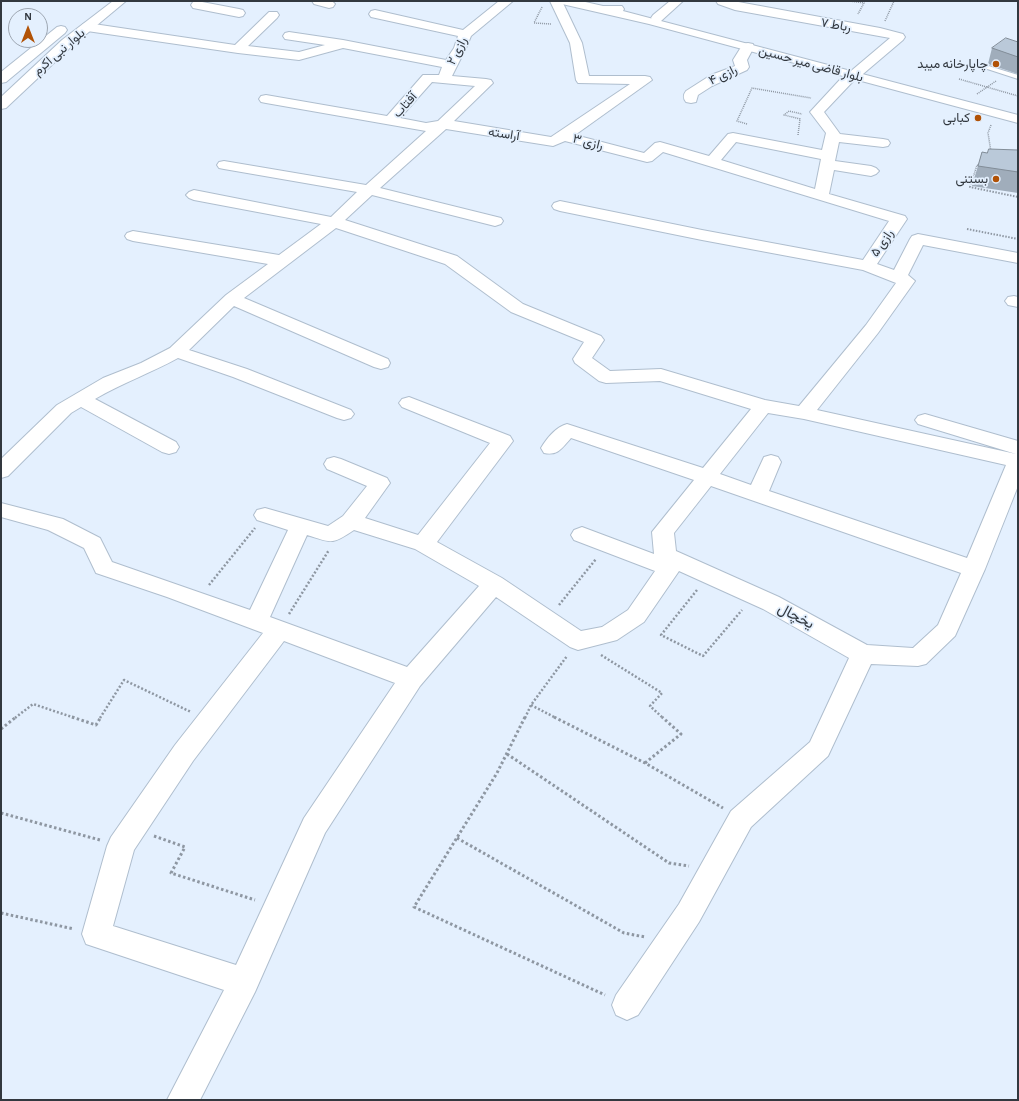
<!DOCTYPE html>
<meta charset="utf-8">
<style>
body{margin:0}
#map{position:relative;width:1019px;height:1101px;overflow:hidden;background:#e4f0fe;font-family:"Alegreya Sans",sans-serif}
canvas{display:block}
.frame{position:absolute;inset:0;border:2px solid #32383f;pointer-events:none}
.north{position:absolute;left:8px;top:8px;width:40px;height:40px;box-sizing:border-box;background:#e4f0fe;border:1px solid #9da6b2;border-radius:50%;rotate:0deg;font-size:11px;font-weight:700;line-height:16px;text-align:center;color:#32383f}
.north::after{content:'';display:block;margin:auto;width:14px;height:18px;background:#b15206;clip-path:polygon(50% 0,100% 100%,50% 72%,0 100%)}
</style>
<div id="map">
<canvas width="1019" height="1101"></canvas>
<div class="frame"></div>
<div class="north">N</div>
</div>
<script>
const c = document.querySelector('canvas').getContext('2d');
c.lineJoin = 'round';
function stroke(path, color, width, dash) { c.strokeStyle = color; c.lineWidth = width; c.lineCap = dash ? 'butt' : 'round'; c.setLineDash(dash || []); c.stroke(path); }
function fill(path, color) { c.fillStyle = color; c.fill(path, 'evenodd'); }
function label(font, color, halo, rows, align = 'center') {
  c.font = font + ' "Alegreya Sans",Vazirmatn,sans-serif'; c.lineWidth = 3.5; c.setLineDash([]); c.textBaseline = 'middle'; c.strokeStyle = halo; c.fillStyle = color; for (const [text, x, y, turn = 0] of rows) {
    c.save(); c.translate(x, y); c.rotate((+turn || 0) * Math.PI / 180); c.textAlign = isNaN(turn) ? turn : align; if (halo) c.strokeText(text, 0, 0); c.fillText(text, 0, 0); c.restore();
  }
}
const service = new Path2D(`
 M975,63H979L1018,75V79L975,65Z`);
const minor = new Path2D(`
 M197,1L239,9L243,10L245,13L243,16L239,17L193,8L191,5L193,2Z
 M312,1H332L335,4L333,7L329,8L314,4Z
 M499,1H513L471,36L466,48L452,76L486,79L491,80L493,83L454,121L551,137L630,84L578,83L576,80L570,43L550,1H562L582,43L589,76H645L650,77L652,80L575,135L644,153L655,143L660,142L709,156L728,134L733,133L822,150L826,133L810,112L847,72L851,71L890,38L735,10L718,4L716,1H733L880,28L903,34L905,37L903,40L863,74L859,75L824,112L840,134L883,139L888,140L890,143L888,146L883,147L839,142L835,161L871,166L876,168L879,171L876,174L871,176L834,170L829,194L905,216L907,219L877,264L894,270L910,239L912,236L918,234L1018,253V263L923,245L908,275L915,281L878,333L817,410L1016,454L918,424L915,420L918,416L925,414L1018,441V486L985,569L955,636L926,664L918,666L871,664L828,756L751,827L699,922L638,1015L627,1020L616,1015L612,1005L616,995L679,904L731,811L810,742L849,658L763,609L679,571L644,622L617,640L578,650L570,647L496,597L420,686L325,833L255,992L200,1100H167L224,990L86,944L82,934L107,846L111,837L175,745L263,633L167,597L96,573L84,548L48,530L1,517V503L63,519L100,538L112,562L250,610L288,530L257,520L254,515L257,510L265,508L328,526L343,516L367,486L327,469L324,464L327,459L334,457L341,459L387,478L390,483L365,518L418,535L490,443L402,407L399,403L402,399L409,397L510,436L513,441L437,542L502,578L581,631L602,627L628,610L655,571L574,540L571,535L574,530L582,527L654,554L652,532L694,480L571,438C562,448 558,456 544,453L541,448C547,438 556,427 567,424L703,468L751,409L660,381L606,383L599,381L575,363L573,359L584,342L511,312L445,264L336,228L244,298L388,359L390,363L388,367L381,369L374,367L234,306L189,350L247,369L351,410L354,414L351,418L344,420L337,418L233,377L178,358C151,373 122,383 95,399L176,442L179,447L176,452L169,454L162,452L81,407L71,413L8,476L1,478V459L57,405L103,378L141,363L170,348L226,295L268,264L133,241L127,239L125,236L127,233L133,231L279,255L321,224L194,200L189,198L186,195L189,192L194,190L331,217L357,192L224,169L219,168L217,165L219,162L224,161L366,185L426,131L266,103L261,102L259,99L261,96L266,95L387,116L423,75H439L442,67L343,48L299,60L238,53L87,31L83,30L81,27L83,24L87,23L235,45L269,12H277L279,15L277,18L248,46L299,52L325,45L285,39L283,36L285,33L289,32L343,40L446,60L454,48L458,36L371,17L369,14L371,11L375,10L463,30ZM432,82L475,86L438,121L426,123L400,118ZM446,129L553,146L565,141L647,162L652,161L663,152L889,221L863,260L702,230L560,201L554,203L552,206L554,209L560,211L702,240L863,270L896,283L866,325L799,406L765,400L661,369L610,371L592,358L604,340L601,336L523,304L457,256L345,220L372,195L495,226L501,224L503,221L501,218L380,188ZM736,142L821,159L815,189L721,160ZM768,413L804,419L1006,465L967,558L769,491L781,462L778,457L771,455L764,457L751,485L720,474ZM711,486L961,573L938,625L913,648L867,645L779,597L676,551L674,533ZM354,530L415,549L479,586L407,667L270,617L307,535C332,543 332,545 354,530ZM284,641L395,683L304,818L236,965L113,926L134,850L193,761Z
 M670,1H683L661,21H653L651,18L653,15Z
 M748,43L753,44L754,47L747,60L749,67L747,70L712,86L698,95L696,102L691,103L686,102C683,98 683,95 686,91L711,75L735,66L733,60L743,44Z
 M1014,296L1018,297V307L1008,305L1005,301L1008,297Z`);
const secondary = new Path2D(`
 M113,1H126L72,46L6,108L1,109V97L62,40Z
 M560,1H581L603,6H622L624,9L623,11L1018,115V123L649,24L562,4Z
 M61,26L65,27L67,30L65,33L6,82L1,83V72L57,27Z`);
stroke(service, '#afbece', 2);
stroke(minor, '#afbece', 2);
stroke(secondary, '#afbece', 2);
stroke(new Path2D(`
 M850,1L864,3L858,14
 M542,7L534,23L551,24
 M885,21L894,1
 M959,79L1018,96
 M977,94L996,81
 M747,124L737,121L752,88L811,98
 M991,125L988,133L991,152
 M798,135L800,119L784,115L789,111L802,114
 M971,184L977,165L980,166`), '#8e97a2', 1.5, [1, 1]);
stroke(new Path2D(`
 M971,183L970,187L1018,197
 M967,229L1018,239`), '#8e97a2', 2, [1.5, 1.5]);
stroke(new Path2D(`
 M209,585L255,528
 M697,590L661,635L703,656L742,610
 M559,605L596,559
 M289,614L329,550
 M601,655L662,693L650,706L663,718
 M531,705L556,718
 M15,718L33,704L75,718
 M100,718L124,680L191,712
 M525,718L531,705L567,656`), '#8e97a2', 2.5, [2, 2]);
stroke(new Path2D(`
 M72,717L96,725L101,717
 M525,717L497,773L414,907L605,995
 M554,717L645,763L723,808
 M1,729L16,717
 M507,754L669,863L689,866
 M645,763L681,734L662,717
 M1,813L100,840
 M154,836L185,847L171,873L255,900
 M457,838L624,933L645,937
 M1,913L74,929`), '#8e97a2', 3, [2.5, 2.5]);
fill(service, '#fff');
fill(minor, '#fff');
fill(secondary, '#fff');
fill(new Path2D(`
 M1018,42V74L988,64L992,48Z
 M1018,150V193L972,186L982,152L987,153Z`), '#a0adbb');
const building = new Path2D(`
 M1006,38L1018,42V57L992,48Z
 M989,149L1018,150V172L978,166L982,152L987,153Z`);
fill(building, '#bac9d9');
stroke(building, '#828d98', 1);
for (const [x, y, r, color] of [
 [996,64,4,"#b15206"],
 [978,118,4,"#b15206"],
 [996,179,4,"#b15206"]
]) { const dot = new Path2D(); dot.arc(x, y, r, 0, 2 * Math.PI); c.fillStyle = color; c.fill(dot); stroke(dot, '#e4f0fe', 1.5); }
label('13px', '#32383f', '#e4f0fe', [
 ["رباط ۷",836,25,10],
 ["رازی ۲",457,51,-64],
 ["بلوار نبی اکرم",59,52,-41],
 ["بلوار قاضی میر حسین",811,64,15],
 ["رازی ۴",723,75,-26],
 ["آفتاب",405,105,-48],
 ["آراسته",504,134,9],
 ["رازی ۳",588,142,14],
 ["رازی ۵",882,243,-56]
]);
label('13px', '#32383f', '#e4f0fe', [
 ["چاپارخانه میبد",988,64],
 ["کبابی",970,118],
 ["بستنی",988,179]
], 'right');
label('15px', '#32383f', '#e4f0fe', [
 ["یخچال",796,616,28]
]);
</script>
